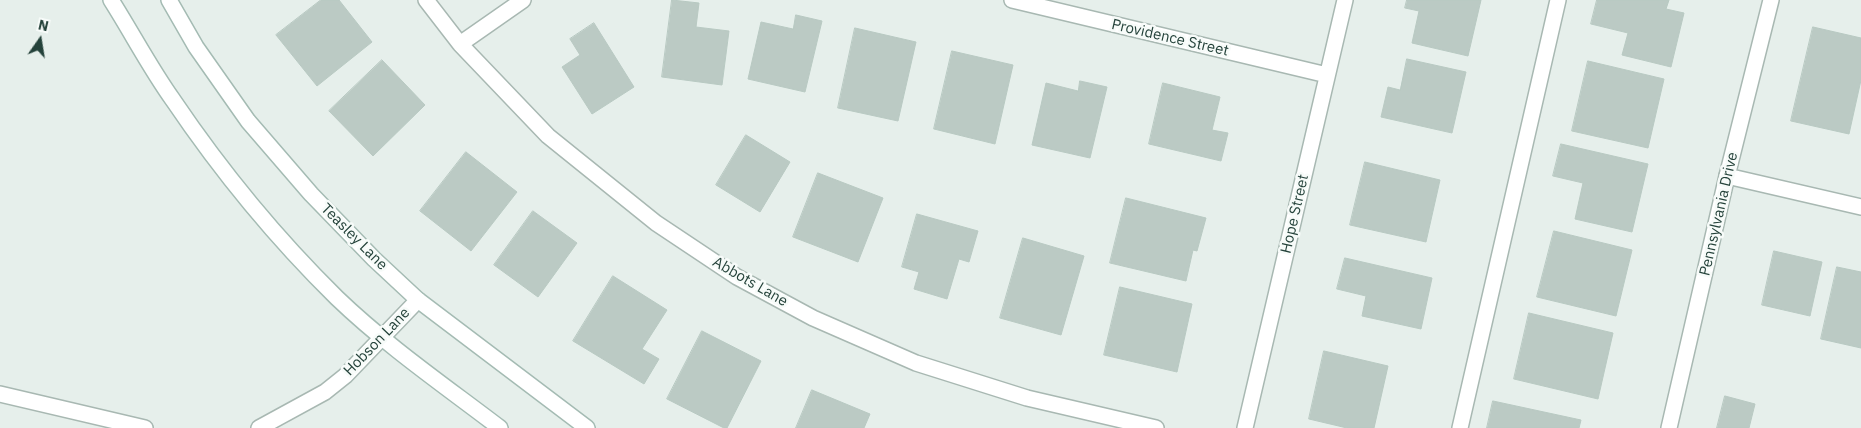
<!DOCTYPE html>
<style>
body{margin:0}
#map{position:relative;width:1861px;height:428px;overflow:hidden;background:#e6efeb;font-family:"IBM Plex Sans",sans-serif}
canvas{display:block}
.north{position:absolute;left:15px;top:15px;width:50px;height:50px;-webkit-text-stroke:4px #f7fbf9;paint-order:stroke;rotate:13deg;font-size:14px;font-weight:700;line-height:20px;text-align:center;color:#24423a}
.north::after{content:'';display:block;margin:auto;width:18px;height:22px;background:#24423a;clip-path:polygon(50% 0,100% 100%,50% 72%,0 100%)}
</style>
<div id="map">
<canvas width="1861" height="428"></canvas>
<div class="north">N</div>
</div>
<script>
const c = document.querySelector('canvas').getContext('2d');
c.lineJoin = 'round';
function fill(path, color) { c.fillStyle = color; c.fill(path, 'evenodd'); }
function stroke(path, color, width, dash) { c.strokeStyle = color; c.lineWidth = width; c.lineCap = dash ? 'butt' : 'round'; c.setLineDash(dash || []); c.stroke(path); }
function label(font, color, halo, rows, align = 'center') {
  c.font = font + ' "IBM Plex Sans",sans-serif'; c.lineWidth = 5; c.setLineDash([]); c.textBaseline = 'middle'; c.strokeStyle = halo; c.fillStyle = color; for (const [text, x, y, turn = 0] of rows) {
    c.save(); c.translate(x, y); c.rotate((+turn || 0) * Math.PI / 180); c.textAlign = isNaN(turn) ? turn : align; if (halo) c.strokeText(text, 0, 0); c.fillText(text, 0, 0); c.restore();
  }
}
const building = new Path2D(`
 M321,0H339L372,42L317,86L276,35Z
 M672,0L699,3L696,27L729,31L722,85L662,77Z
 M1407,0H1481L1468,56L1412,43L1419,11L1405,8Z
 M1597,0H1669L1666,9L1684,13L1671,67L1622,55L1628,33L1591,24Z
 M796,15L822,21L805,92L748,79L761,22L793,29Z
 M594,23L634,87L592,114L562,67L580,55L570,39Z
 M1813,27L1861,38V80L1849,134L1791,121Z
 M855,28L916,42L898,121L838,108Z
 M952,51L1013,65L995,144L934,129Z
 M1407,59L1466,72L1452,133L1381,117L1388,87L1400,90Z
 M382,60L425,105L373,156L329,111Z
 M1588,61L1664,79L1648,148L1572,131Z
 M1080,81L1107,87L1090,158L1032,145L1046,83L1078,91Z
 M1163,83L1220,97L1212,130L1228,133L1221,161L1149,144Z
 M746,135L790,162L760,212L716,185Z
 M1561,144L1648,164L1632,232L1575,219L1583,183L1553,176Z
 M466,152L517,192L471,251L420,211Z
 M1365,162L1440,180L1426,242L1350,225Z
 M818,173L883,198L858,262L793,237Z
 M1126,198L1206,218L1197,251L1193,250L1186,281L1110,263Z
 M533,211L577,243L538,297L494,265Z
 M917,214L978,231L969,262L959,259L947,299L914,289L919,272L902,267Z
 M1554,231L1632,250L1616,316L1537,297Z
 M1023,238L1084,256L1061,335L1000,318Z
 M1774,251L1822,262L1810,316L1762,305Z
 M1345,258L1432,278L1421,329L1362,316L1366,296L1337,289Z
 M1837,267L1861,272V348L1821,339Z
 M613,276L667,310L642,349L659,359L644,384L573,341Z
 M1120,287L1192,304L1177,372L1104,355Z
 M1529,313L1613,333L1598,399L1514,379Z
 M702,331L761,361L727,428H724L667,399Z
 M1324,351L1388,366L1374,428H1347L1309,419Z
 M812,390L870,414L864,428H796Z
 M1725,396L1755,404L1749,428H1717Z
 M1493,401L1581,420L1579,428H1487Z`);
fill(building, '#bbcac4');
stroke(building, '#b8c9c2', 1);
const service = new Path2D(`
 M1460,428L1558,0`);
const minor = new Path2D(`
 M426,0L460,44L548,136L656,223L737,277L813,318L916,363L1027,398L1156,428
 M1012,0L1327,75
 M460,44L523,0
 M1727,176L1861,207
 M1245,428L1345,0`);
const tertiary = new Path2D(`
 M0,394L145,428
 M259,428L325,392L345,376L418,300
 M1669,428L1727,176L1771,0`);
const secondary = new Path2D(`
 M111,0C132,33 150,68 173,100C221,171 276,238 337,298C387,346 445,386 500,428
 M169,0L196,47L248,121L311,194L374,259L418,300L587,428`);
stroke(service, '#a8b8b2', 18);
stroke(minor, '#a8b8b2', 18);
stroke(tertiary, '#a8b8b2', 18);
stroke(secondary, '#a4bbb3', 18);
stroke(service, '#fff', 15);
stroke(minor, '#fff', 15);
stroke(tertiary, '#fff', 15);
stroke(secondary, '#fff', 15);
label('15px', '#24423a', '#f7fbf9', [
 ["Providence Street",1170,38,13],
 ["Hope Street",1295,214,-77],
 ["Pennsylvania Drive",1719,214,-77],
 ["Teasley Lane",354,237,45],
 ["Abbots Lane",750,282,30],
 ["Hobson Lane",377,342,-46]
]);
</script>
